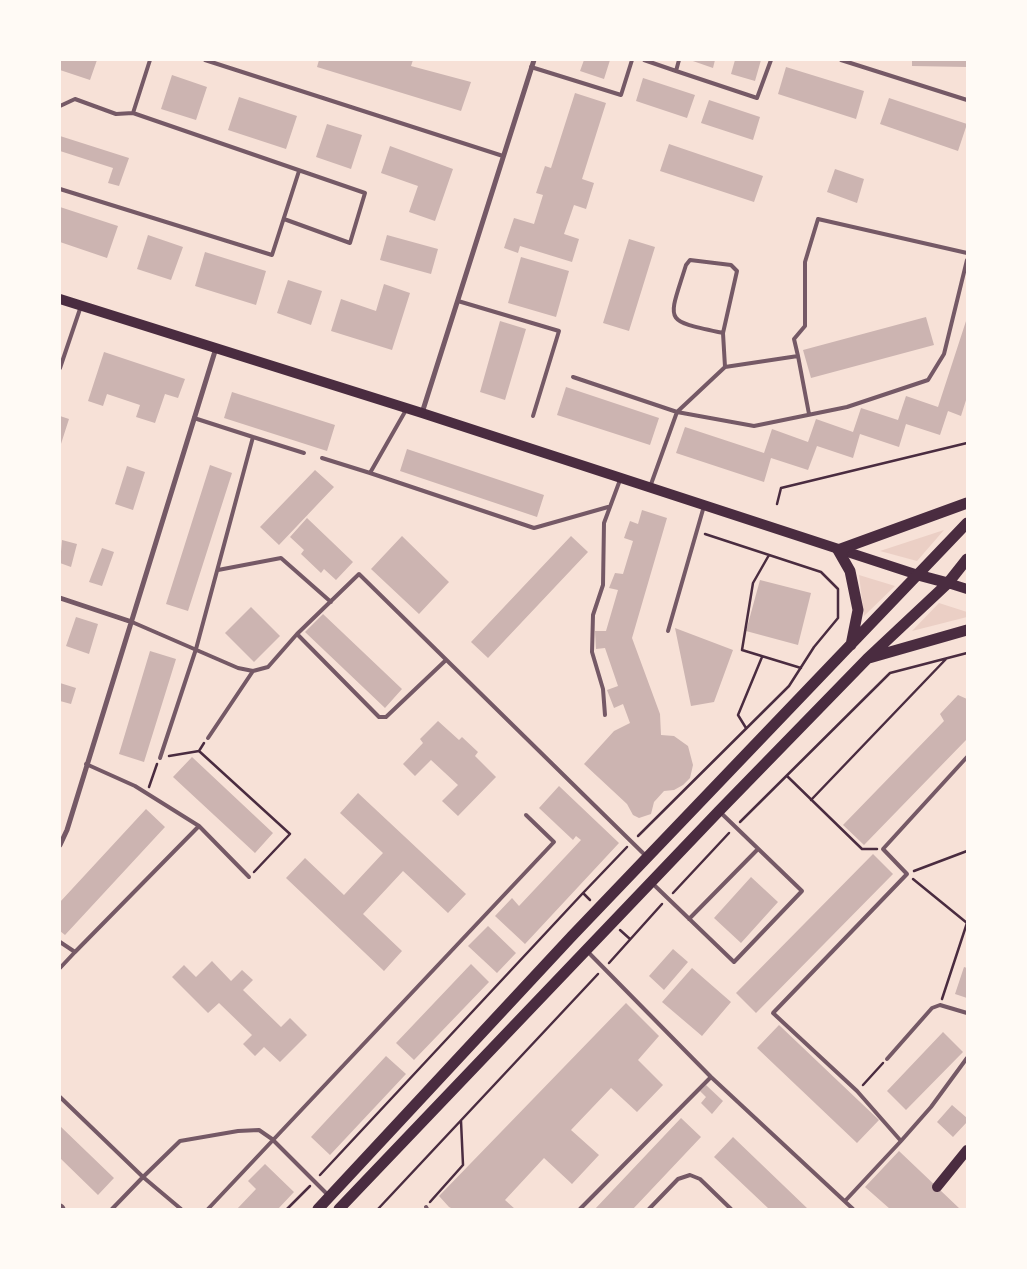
<!DOCTYPE html>
<style>
body{margin:0}
#map{position:relative;width:1027px;height:1269px;overflow:hidden;background:#f7e1d7;font-family:"Golos Text",sans-serif}
canvas{display:block}
.frame{position:absolute;inset:0;border:61px solid #fffaf5;pointer-events:none}
</style>
<div id="map">
<canvas width="1027" height="1269"></canvas>
<div class="frame"></div>
</div>
<script>
const c = document.querySelector('canvas').getContext('2d');
c.lineJoin = 'round';
function fill(path, color) { c.fillStyle = color; c.fill(path, 'evenodd'); }
function stroke(path, color, width, dash) { c.strokeStyle = color; c.lineWidth = width; c.lineCap = dash ? 'butt' : 'round'; c.setLineDash(dash || []); c.stroke(path); }
fill(new Path2D(`
 M944,530L917,561L880,551Z
 M859,575L895,586L864,616Z
 M939,603L967,612V617L912,631Z`), '#ebcfc5');
fill(new Path2D(`
 M60,60H97L90,80L60,70Z
 M319,60H413L411,66L471,82L461,111L317,67Z
 M584,60H610L604,79L580,71Z
 M690,60H715L713,68Z
 M735,60H761L755,81L731,74Z
 M912,60H967V67L912,66Z
 M786,67L864,91L856,119L778,94Z
 M172,75L207,87L196,120L161,109Z
 M643,78L695,95L687,118L636,101Z
 M575,93L606,103L582,179L594,183L586,209L574,205L564,234L579,239L572,262L520,246L518,253L504,248L514,218L534,224L543,195L536,193L545,166L551,168Z
 M239,97L297,116L286,149L228,130Z
 M889,98L967,124L958,151L880,124Z
 M709,100L760,117L753,140L701,123Z
 M327,124L362,135L351,169L316,157Z
 M60,136L129,158L119,186L108,183L113,168L60,151Z
 M669,144L763,176L754,202L660,171Z
 M390,146L453,169L435,221L409,212L418,186L381,173Z
 M835,169L864,179L857,203L827,192Z
 M60,207L118,226L107,258L60,242Z
 M148,235L183,247L171,280L137,269Z
 M387,235L438,249L431,274L380,260Z
 M629,239L655,247L629,331L603,323Z
 M205,252L266,271L256,305L195,286Z
 M521,257L569,271L556,317L508,303Z
 M288,280L322,291L311,325L277,313Z
 M384,284L410,293L392,350L331,331L341,299L376,311Z
 M926,317L934,345L811,378L803,350Z
 M967,318V397L961,416L948,411L940,435L906,424L899,447L860,434L853,458L817,446L808,470L771,458L764,482L676,453L685,427L764,453L772,429L808,442L816,419L853,432L861,408L898,420L906,396L938,407Z
 M500,321L526,329L505,400L480,392Z
 M104,352L185,379L178,398L165,394L155,423L136,417L140,405L107,394L103,406L88,401Z
 M566,387L659,418L650,445L557,415Z
 M232,392L335,425L327,451L224,418Z
 M60,416L69,419L60,447Z
 M407,449L544,495L537,517L400,471Z
 M210,465L232,473L188,611L166,604Z
 M127,466L145,472L133,510L115,504Z
 M315,470L334,487L279,545L260,527Z
 M642,510L667,518L632,638L660,714L661,735L674,736L688,746L693,765L690,778L683,785L674,790L664,791L654,802L651,814L639,818L633,815L627,804L584,764L614,731L630,723L623,704L614,708L607,690L618,686L605,648L596,649L595,631H606L618,590L609,588L615,573L623,574L633,541L624,538L630,521L638,524Z
 M307,518L353,562L336,580L324,569L321,573L301,554L304,550L290,537Z
 M402,536L449,582L419,614L371,569Z
 M571,536L588,552L488,658L471,642Z
 M62,540L77,544L71,567L60,563Z
 M102,548L114,552L102,586L89,582Z
 M760,580L811,593L798,645L746,631Z
 M251,607L280,636L254,662L225,633Z
 M323,614L402,689L385,708L305,632Z
 M76,617L98,624L89,654L66,646Z
 M675,628L733,650L714,702L691,706Z
 M150,651L176,659L144,762L119,754Z
 M60,683L76,688L71,704L60,701Z
 M958,695L967,699V739L864,845L843,825L944,721L940,714Z
 M438,721L459,740L462,737L478,752L475,756L496,777L458,816L442,801L458,785L431,760L415,776L403,764L423,743L420,739Z
 M192,757L273,833L255,853L173,777Z
 M559,786L619,843L525,944L495,916L512,898L519,906L581,840L576,836L573,840L539,808Z
 M358,793L466,894L448,913L403,871L363,914L402,951L384,971L286,878L305,858L344,895L383,853L340,813Z
 M146,809L165,827L65,935L60,931V902Z
 M873,854L893,874L756,1013L736,993Z
 M751,877L778,902L741,943L714,918Z
 M488,926L516,953L497,973L468,946Z
 M673,949L688,962L664,990L649,976Z
 M212,961L231,981L242,970L253,980L243,990L281,1027L290,1018L307,1035L280,1062L264,1047L255,1056L243,1044L252,1035L219,1003L208,1013L172,977L184,965L196,977Z
 M471,964L489,982L414,1060L396,1043Z
 M964,967L967,968V998L955,994Z
 M692,968L731,1002L702,1036L662,1002Z
 M626,1003L659,1036L638,1060L663,1085L637,1112L611,1088L571,1130L599,1155L572,1184L544,1158L505,1200L515,1209H453L449,1207L439,1196Z
 M779,1025L879,1120L857,1143L757,1048Z
 M943,1032L963,1052L906,1110L887,1091Z
 M386,1056L406,1074L330,1155L311,1137Z
 M706,1085L723,1101L712,1114L701,1103L706,1097L700,1091Z
 M952,1105L967,1118V1122L953,1137L937,1122Z
 M681,1118L701,1137L633,1209H595Z
 M60,1126L114,1178L98,1195L60,1158Z
 M733,1137L808,1209H769L714,1157Z
 M899,1151L960,1209H890L865,1187Z
 M265,1164L294,1192L278,1209H237L256,1189L248,1181Z`), '#ccb4b1');
stroke(new Path2D(`
 M777,504L781,488L967,443
 M769,555L753,583L742,650L801,668
 M746,728L738,715L762,657
 M204,743L199,751L290,834L254,872
 M169,756L199,751
 M787,776L862,849H877
 M149,787L157,764
 M811,800L946,659
 M740,822L890,673L967,653
 M638,836L789,686L814,647L838,618V589L821,572L705,534
 M914,871L967,851
 M913,879L967,923L942,999
 M583,893L627,847
 M673,893L729,833
 M620,930L630,939
 M609,963L662,904
 M863,1085L883,1063
 M320,1175L583,893L590,900
 M430,1202L463,1165L461,1121
 M287,1209L310,1186
 M378,1209L598,974`), '#4a2c40', 2.5);
stroke(new Path2D(`
 M205,60L503,156
 M644,60L676,71L679,60
 M841,60L967,100
 M531,67L621,95L632,60
 M676,71L757,98L771,60
 M60,106L75,99L116,114L133,113L365,193L350,243L284,219
 M133,113L150,60
 M60,189L272,255L299,171
 M458,301L559,331L533,416
 M723,333C662,320 668,323 686,265L690,260L731,265L737,271L723,333L725,367
 M798,356L794,339L805,326V262L818,219L967,253
 M60,368L81,306
 M573,377L677,412L725,367L798,356L809,414
 M406,410L370,473L534,528L608,507
 M253,437L304,453
 M322,458L370,473
 M650,487L677,412L754,426L847,407L928,380L944,354L967,260
 M218,570L281,558L331,602
 M132,622L238,668L253,671L268,667L297,634L359,574L647,857
 M668,631L704,506
 M297,634L379,717H386L446,660
 M605,715L603,689L592,652L593,615L603,585L604,523L620,480
 M208,738L253,671
 M160,758L196,649L253,437L194,418
 M86,764L135,786L199,826L249,877
 M652,883L734,962L802,891L720,812
 M689,919L758,849
 M60,942L75,952L199,826
 M587,951L711,1077L853,1209
 M60,968L75,952
 M887,1059L932,1008L940,1005L967,1013
 M60,1097L143,1177L180,1141L238,1131L259,1130L272,1139L329,1196
 M901,1141L931,1107L967,1058
 M845,1201L901,1141L857,1091L773,1013L907,874L883,849L967,757
 M426,1207L427,1209
 M112,1209L143,1177L181,1209
 M208,1209L554,842L526,815
 M580,1209L711,1077
 M649,1209L678,1179L690,1175L700,1179L731,1209`), '#755966', 4);
stroke(new Path2D(`
 M422,413L534,60
 M60,598L132,622
 M60,845L67,830L216,348`), '#755966', 5);
stroke(new Path2D(`
 M60,1208L61,1209`), '#755966', 9);
stroke(new Path2D(`
 M60,299L422,413L918,575
 M948,583L967,589
 M937,1187L967,1150`), '#4a2c40', 10);
stroke(new Path2D(`
 M918,575L948,583
 M851,645L858,610L850,571L838,550L967,503
 M869,658L967,630
 M318,1209L572,936L967,523
 M339,1209L719,811L867,659L948,583L967,559`), '#4a2c40', 11);
</script>
